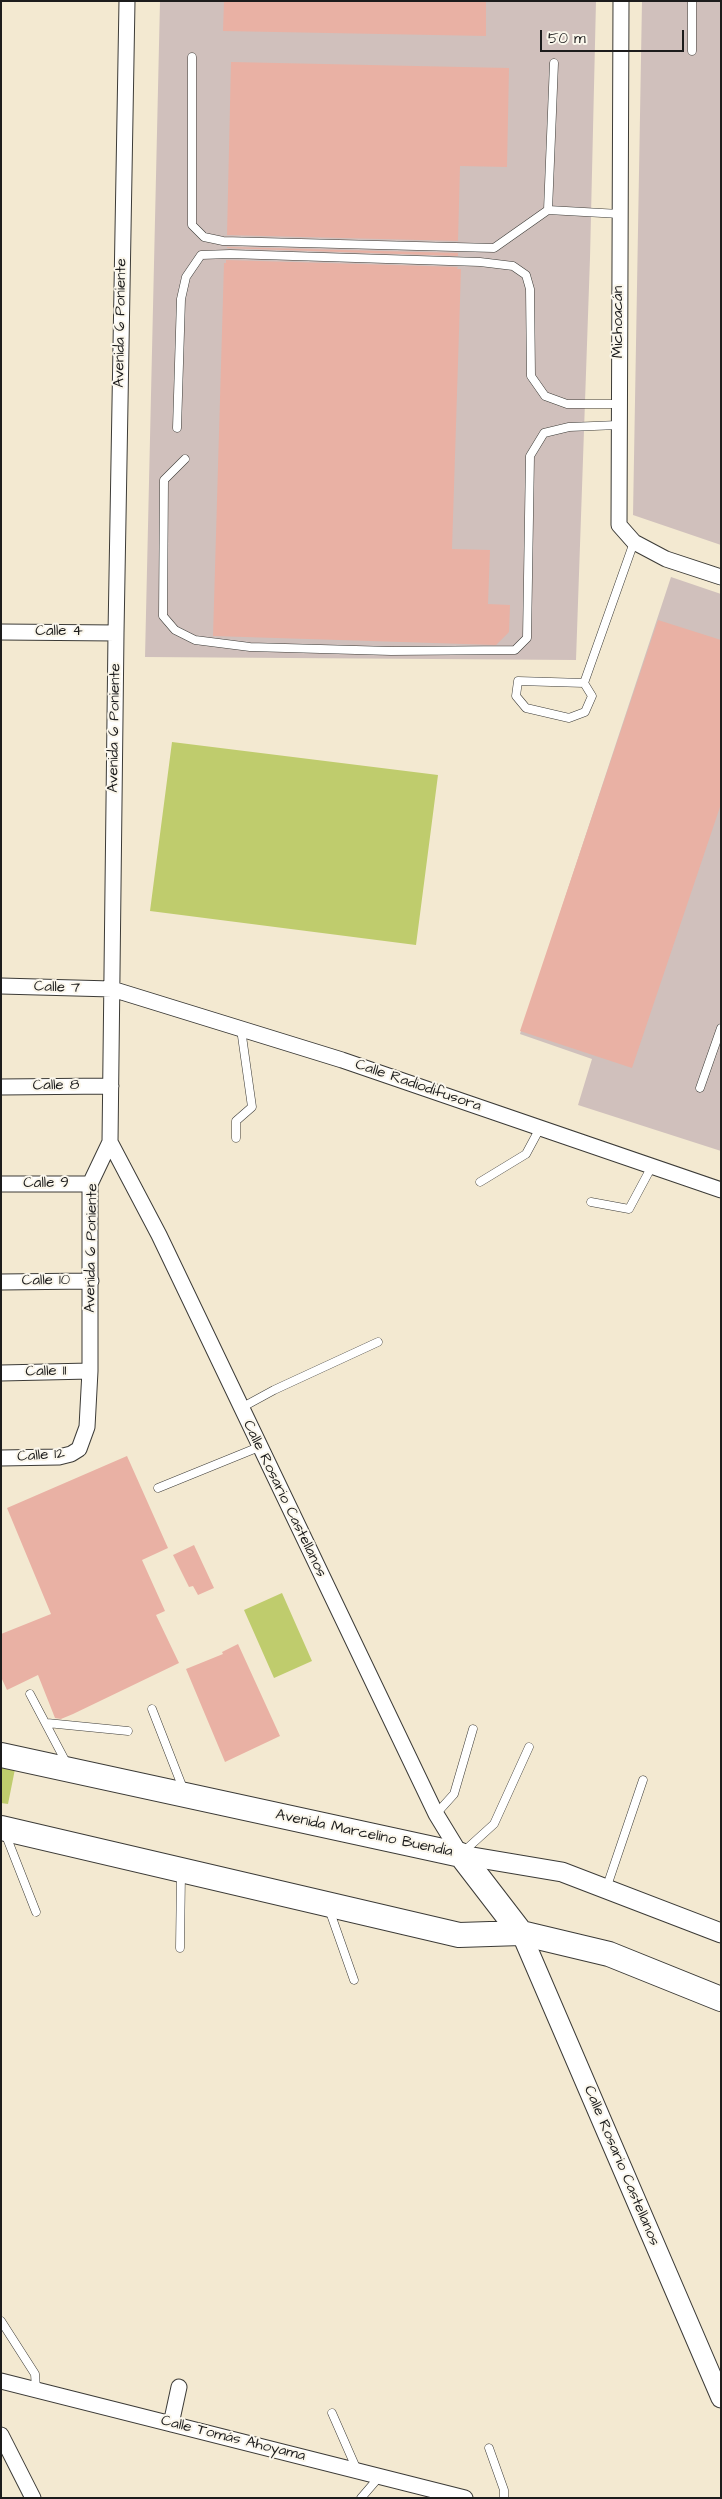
<!DOCTYPE html>
<meta charset="utf-8">
<style>
body{margin:0}
#map{position:relative;width:722px;height:2499px;overflow:hidden;background:#f3e9d1;font-family:"Architects Daughter",sans-serif}
canvas{display:block}
.frame{position:absolute;inset:0;border:2px solid #1c1c1c;pointer-events:none}
.scale{position:absolute;left:540px;top:30px;width:144px;height:22px;box-sizing:border-box;border:2px solid #1c1c1c;border-top:0;padding-left:6px;font-size:15px;line-height:18px;white-space:nowrap;color:#1c1c1c;-webkit-text-stroke:4px #fbf7ec;paint-order:stroke}
</style>
<div id="map">
<canvas width="722" height="2499"></canvas>
<div class="frame"></div>
<div class="scale">50 m</div>
</div>
<script>
const c = document.querySelector('canvas').getContext('2d');
c.lineJoin = 'round';
function fill(path, color) { c.fillStyle = color; c.fill(path, 'evenodd'); }
function stroke(path, color, width, dash) { c.strokeStyle = color; c.lineWidth = width; c.lineCap = dash ? 'butt' : 'round'; c.setLineDash(dash || []); c.stroke(path); }
function label(font, color, halo, rows, align = 'center') {
  c.font = font + ' "Architects Daughter",sans-serif'; c.lineWidth = 4; c.setLineDash([]); c.textBaseline = 'middle'; c.strokeStyle = halo; c.fillStyle = color; for (const [text, x, y, turn = 0] of rows) {
    c.save(); c.translate(x, y); c.rotate((+turn || 0) * Math.PI / 180); c.textAlign = isNaN(turn) ? turn : align; if (halo) c.strokeText(text, 0, 0); c.fillText(text, 0, 0); c.restore();
  }
}
fill(new Path2D(`
 M160,1H596L590,258L576,660L145,657Z
 M642,1H721V545L633,515Z
 M671,577L721,594V1151L578,1105L592,1059L520,1034Z`), '#d0c0bc');
fill(new Path2D(`
 M172,742L438,775L416,945L150,911Z
 M282,1593L312,1661L274,1678L244,1610Z
 M1,1761L16,1764L8,1804L1,1803Z`), '#bfcc6d');
fill(new Path2D(`
 M224,1H486V36L223,31Z
 M231,62L509,68L507,167L460,166L458,241L227,235Z
 M227,247L458,253V256L227,248Z
 M226,260L458,267L457,269H461L452,549L490,550L488,604L510,605L509,632L496,645L213,636L224,263H226Z
 M658,620L721,640V804L632,1068L520,1031Z
 M127,1456L168,1548L142,1560L165,1611L156,1615L179,1663L73,1714L61,1719L55,1718L38,1675L7,1690L1,1677V1634L51,1614L7,1508Z
 M194,1545L214,1588L198,1595L193,1586L189,1587L173,1555Z
 M238,1644L280,1736L225,1762L186,1669L223,1654L222,1652Z`), '#e9b1a4');
const service = new Path2D(`
 M692,51V1
 M192,57V225L204,237L223,241L494,248L548,210L620,214
 M548,210L554,63
 M177,428L181,299L186,277L201,255L230,254L480,262L513,266L526,275L530,289L531,376L545,396L567,404H618
 M185,459L164,480L163,616L175,630L195,640L250,647L391,651L515,650L527,638L530,456L544,433L569,427L618,425
 M584,683L592,696L585,712L569,718L526,708L516,696L518,681L584,683L634,542
 M700,1088L721,1028
 M236,1138V1121L252,1107L241,1029
 M480,1182L526,1154L540,1128
 M591,1202L629,1209L652,1166
 M241,1408L274,1390L378,1342
 M158,1488L259,1447
 M30,1694L68,1766
 M152,1709L184,1791
 M47,1723L128,1731
 M436,1814L454,1794L473,1729
 M5,1833L36,1912
 M462,1853L494,1824L529,1747
 M606,1889L643,1780
 M329,1909L354,1980
 M180,1948L181,1873
 M1,2321L35,2374L36,2389
 M332,2413L357,2470
 M489,2448L504,2490V2498
 M361,2498L380,2476`);
const minor = new Path2D(`
 M621,1L619,525L634,542L666,559L721,577
 M1,632L116,633
 M1,986L112,989L342,1060L721,1190
 M1,1087L111,1086
 M110,1142L159,1235L436,1814L461,1855
 M1,1184H90
 M1,1282L91,1281
 M1,1373L90,1371
 M1,1458L59,1457L71,1454L79,1449L87,1427L90,1371V1184L110,1142L116,633L127,1
 M1,2381L465,2498
 M171,2424L179,2387
 M1,2435L33,2498`);
const tertiary = new Path2D(`
 M461,1855L562,1872L721,1933
 M521,1933L721,2398`);
const primary = new Path2D(`
 M1,1755L461,1855L521,1933
 M1,1828L459,1935L521,1933L609,1954L721,1999`);
stroke(service, '#3c3b37', 9);
stroke(minor, '#3c3b37', 17);
stroke(tertiary, '#3c3b37', 21);
stroke(primary, '#3c3b37', 26);
stroke(service, '#fff', 8);
stroke(minor, '#fff', 15);
stroke(tertiary, '#fff', 19);
stroke(primary, '#fff', 24);
label('15px', '#1c1c1c', '#fbf7ec', [
 ["Michoacán",619,322,-90],
 ["Avenida 6 Poniente",121,323,-89],
 ["Calle 4",59,632],
 ["Avenida 6 Poniente",115,728,-89],
 ["Calle 7",57,988,2],
 ["Calle 8",56,1086,-1],
 ["Calle Radiodifusora",418,1086,19],
 ["Calle 9",46,1184],
 ["Avenida 6 Poniente",92,1248,-89],
 ["Calle 10",46,1281,-1],
 ["Calle 11",46,1372,-1],
 ["Calle 12",41,1456,-4],
 ["Calle Rosario Castellanos",284,1499,64],
 ["Avenida Marcelino Buendía",364,1834,12],
 ["Calle Rosario Castellanos",621,2166,67],
 ["Calle Tomás Ahoyama",233,2439,14]
]);
</script>
